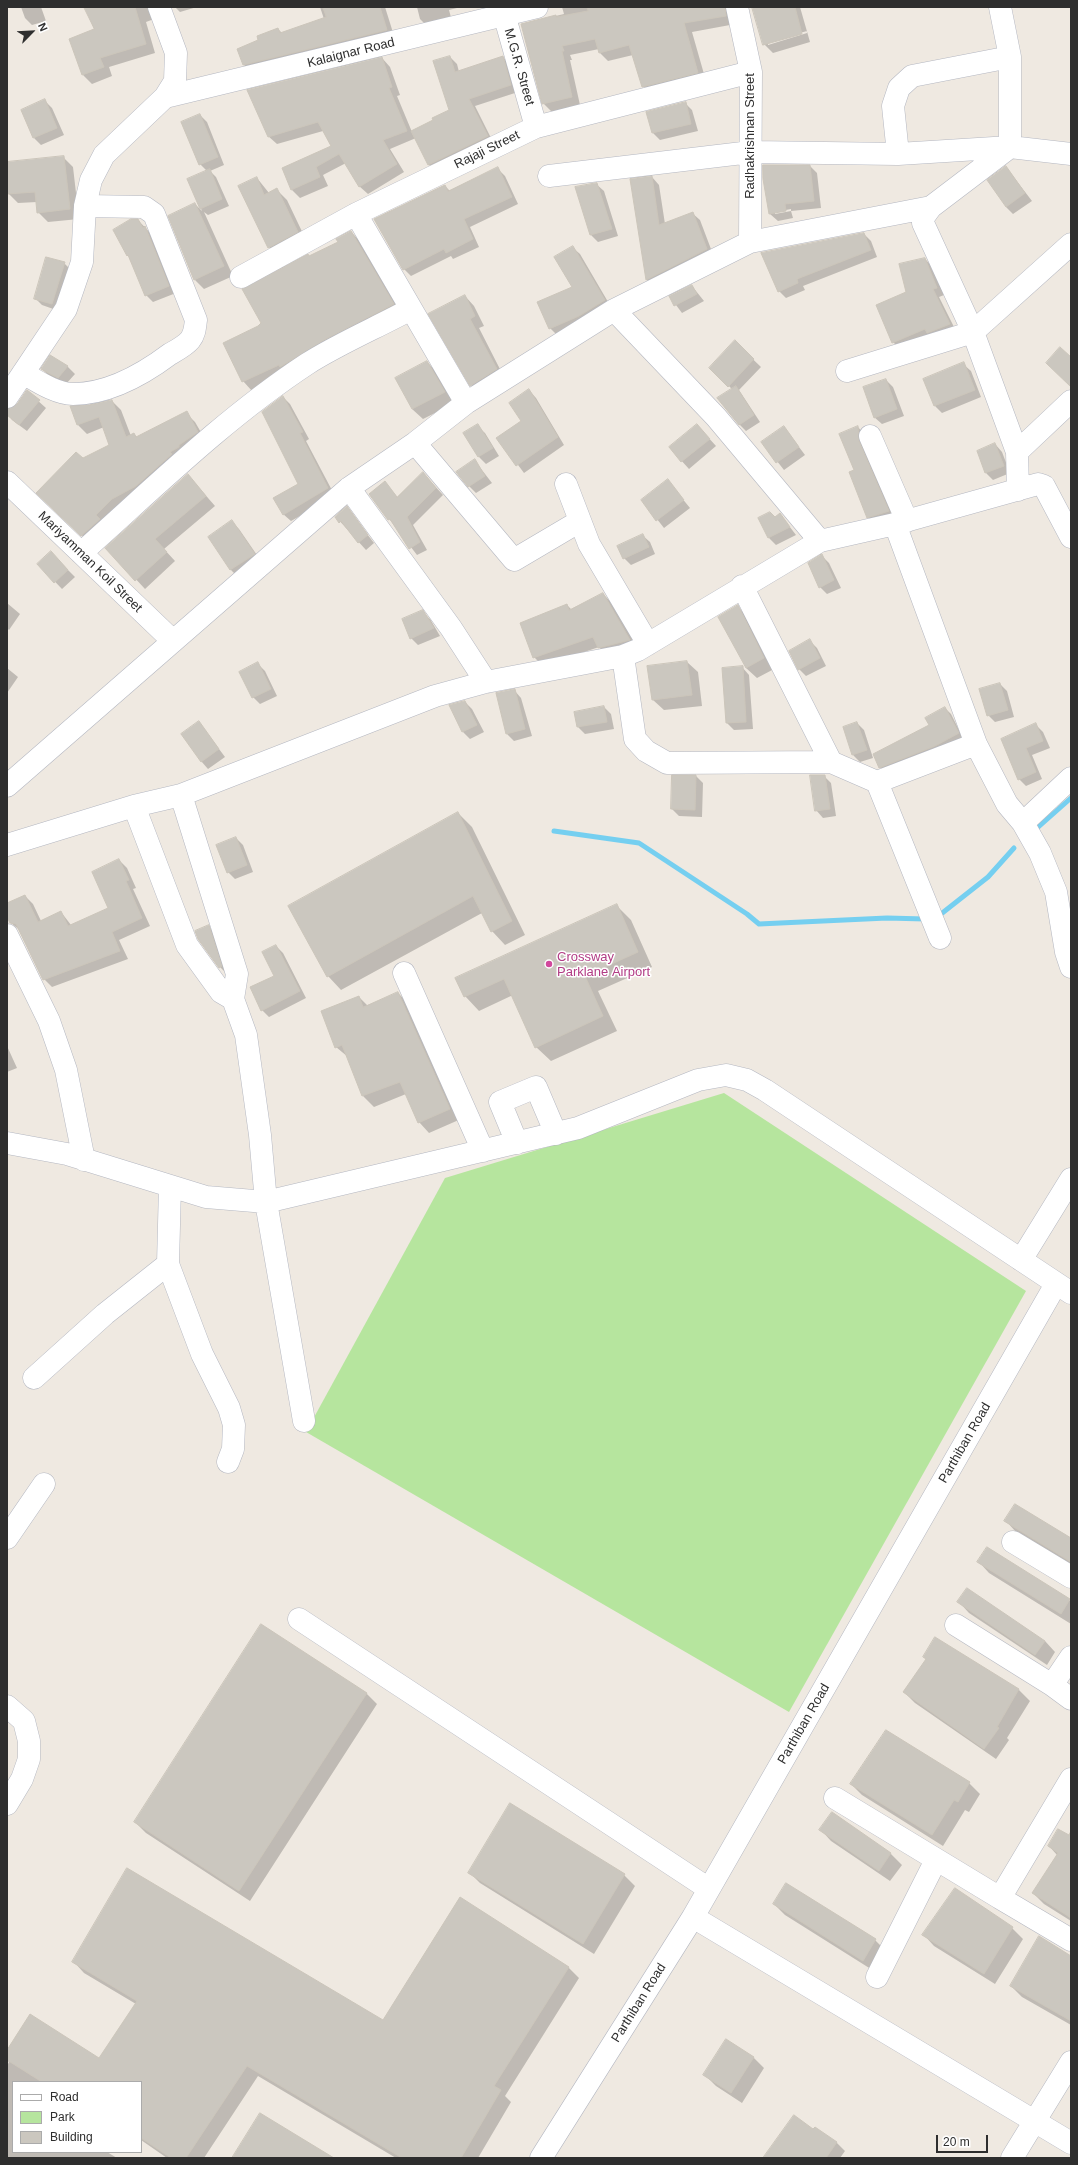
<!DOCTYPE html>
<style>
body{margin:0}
#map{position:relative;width:1078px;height:2165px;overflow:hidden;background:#efe9e1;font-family:Helvetica,sans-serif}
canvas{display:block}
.frame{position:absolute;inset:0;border:8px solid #2e2e2e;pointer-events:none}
.legend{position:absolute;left:12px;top:2081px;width:130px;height:72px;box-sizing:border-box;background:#fff;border:1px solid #ababab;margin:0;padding:5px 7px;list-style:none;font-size:12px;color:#2e2e2e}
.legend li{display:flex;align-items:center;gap:8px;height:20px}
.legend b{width:20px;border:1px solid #ababab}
.north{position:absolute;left:12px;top:12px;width:40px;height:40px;-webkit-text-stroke:3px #fff;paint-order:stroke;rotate:66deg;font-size:11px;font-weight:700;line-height:16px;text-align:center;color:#2e2e2e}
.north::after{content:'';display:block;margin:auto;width:14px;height:18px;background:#2e2e2e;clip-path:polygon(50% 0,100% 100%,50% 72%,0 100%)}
.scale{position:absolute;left:936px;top:2135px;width:52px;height:18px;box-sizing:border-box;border:2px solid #2e2e2e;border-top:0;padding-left:5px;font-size:12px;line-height:14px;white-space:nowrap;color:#2e2e2e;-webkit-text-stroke:3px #fff;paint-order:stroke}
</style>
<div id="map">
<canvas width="1078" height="2165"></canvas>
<div class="frame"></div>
<ul class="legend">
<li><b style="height:5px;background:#fff"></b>Road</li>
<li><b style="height:11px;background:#b6e59e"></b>Park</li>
<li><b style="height:11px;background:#cbc7bf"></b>Building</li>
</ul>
<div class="north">N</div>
<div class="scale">20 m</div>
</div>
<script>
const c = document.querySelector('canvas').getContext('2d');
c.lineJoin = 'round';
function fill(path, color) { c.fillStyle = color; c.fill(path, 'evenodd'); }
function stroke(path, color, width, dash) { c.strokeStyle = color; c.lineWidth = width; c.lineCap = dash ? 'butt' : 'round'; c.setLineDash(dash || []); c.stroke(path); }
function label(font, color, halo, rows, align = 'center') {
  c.font = font + ' Helvetica,sans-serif'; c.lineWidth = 3; c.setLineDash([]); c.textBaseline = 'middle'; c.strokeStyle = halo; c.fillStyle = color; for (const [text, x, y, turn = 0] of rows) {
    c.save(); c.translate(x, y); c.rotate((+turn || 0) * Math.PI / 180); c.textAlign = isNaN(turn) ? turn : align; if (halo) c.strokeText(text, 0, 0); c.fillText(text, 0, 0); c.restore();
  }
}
fill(new Path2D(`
 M724,1093L1026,1291L789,1712L306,1432L445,1178Z`), '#b6e59e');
fill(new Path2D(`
 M21,7H41L46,21L32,25L25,18Z
 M86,7H151L154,19L146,22L155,53L109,67L112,76L92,84L83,75L70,40L95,30Z
 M175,7H197L180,12Z
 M320,7H385L395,39L252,73L244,65L259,41L278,29L282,33L324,19Z
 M417,7H461L449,10L452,21L428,27L420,19Z
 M562,7H727L730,25L692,32L706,81L651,95L643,86L633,55L608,61L600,53L599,49L570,55L572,60H570L580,105L552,112L543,103L522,24L564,14Z
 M753,7H800L810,42L773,53L764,44ZM807,31V33L768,45V42Z
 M450,57L457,64L459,72L503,57L510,65L518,92L475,106L494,144L436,172L429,165L416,138L390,149L404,172L368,194L359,186L346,163L323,175L328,186L300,198L292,190L283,169L332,147L323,131L277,144L268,136L382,58L390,67L400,95L397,96L412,132L435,121L450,110Z
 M45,101L52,108L64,135L41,145L34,138Z
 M685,103L692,110L698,131L660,140L653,133L647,112Z
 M200,115L207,122L224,165L210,171L216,177L229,206L208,215L204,212L233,276L204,289L195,280V204L202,211L188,179L207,171L200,164Z
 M63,157L73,167L79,219L48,222L38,212L37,202L18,203L8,193L7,163Z
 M810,166L817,173L821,208L791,211L793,218L778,221L770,214L764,179ZM791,209V211L775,214V212Z
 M1006,167L1032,201L1013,214L1006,207Z
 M498,169L505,176L518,204L470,227L479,247L453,259L451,256L411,276L404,269L445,186L450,191Z
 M652,177L659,185L665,224L692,213L700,220L714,257L653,287L647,280L631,180Z
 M257,178L269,193L277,190L287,200L307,242L279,258L269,247Z
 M596,184L604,191L618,236L598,242L591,235L576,188Z
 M138,220L152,235L176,293L153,302L146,295L128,255Z
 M351,232L361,242L403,314L252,391L243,381L259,327L309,257L339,242Z
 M864,234L871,241L877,257L803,286L805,290L786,298L779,291Z
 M572,247L580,254L611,307L557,335L550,328L574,287Z
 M925,259L932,266L944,295L939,297L956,331L900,349L893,342L907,292Z
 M64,263L71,270L59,311L42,305L35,298Z
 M692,286L704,301L682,313L670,297Z
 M465,296L474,306L484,326L479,328L505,379L480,394L471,385Z
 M735,342L761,367L739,390L760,422L746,431L739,424L732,389L710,368Z
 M50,357L68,367L75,374L66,384L49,376L42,369Z
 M427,362L438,373L455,403L423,419L412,409Z
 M963,364L971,371L981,397L942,413L935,406L925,379Z
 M886,380L893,387L904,416L882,424L874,417Z
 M529,390L536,398L564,445L524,473L498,438L522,421Z
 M27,391L46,408L27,431L12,420L7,412L18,405Z
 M283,397L290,404L309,439L306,441L335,496L291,521L283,514L299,484Z
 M112,401L121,410L131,436L134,434L138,438L186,413L195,422L206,441L91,544L46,501L83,460L110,445L104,427L87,434L78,425L71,407L89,406Z
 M697,425L716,446L689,469L670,448Z
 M477,426L485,433L499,456L486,464L479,457L465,434Z
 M784,427L805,455L784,470L762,442Z
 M858,427L864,434L895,518L875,524L868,517L855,471Z
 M995,444L1002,452L1010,473L993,480L986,473Z
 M475,461L492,483L476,493L469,486Z
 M423,473L443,495L413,525L427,550L417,555L370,494L385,483L398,498Z
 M188,475L215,506L164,549L175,561L145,589L107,548Z
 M668,481L690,508L664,528L642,500Z
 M347,508L374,543L366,550L336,517Z
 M780,514L796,535L776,545L769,538L759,518H775Z
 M232,522L239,529L261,561L238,577L231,570L209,537Z
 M642,535L650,542L655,554L631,565L624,558Z
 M822,556L829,563L841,588L827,594L820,587Z
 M58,560L75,577L62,589L38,564Z
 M603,594L612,603L638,649L608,657L599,647L543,666L534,657L567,605L572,610Z
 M7,603L20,614L9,630L7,628Z
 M737,606L748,617L774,669L757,678L746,668Z
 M422,612L430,619L440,636L418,645L411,638Z
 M810,641L817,648L826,666L806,676L799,669Z
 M687,662L698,672L702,706L664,710L653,700Z
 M258,664L265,671L277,696L260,704L253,697Z
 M742,667L749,675L753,729L734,730L727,723Z
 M7,668L18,677L7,693Z
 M1000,684L1007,691L1014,717L995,722L988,715Z
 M514,690L521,698L532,736L514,741L507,734L497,694Z
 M465,702L472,709L484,732L470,739L463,732L450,706Z
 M604,707L611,714L614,729L585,734L578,727Z
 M945,708L951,714L964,740L886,773L880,767L931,725Z
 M199,722L225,757L208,769L201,761Z
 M857,723L864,730L873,758L860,762L853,755Z
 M1036,725L1043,732L1050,748L1032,755L1042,779L1026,786L1019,779L1002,739Z
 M696,776L703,783L702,817L679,816L672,809Z
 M824,776L831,783L836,816L823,818L816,810Z
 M458,813L472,827L525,935L505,945L492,931L482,913L341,990L328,976Z
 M236,838L243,845L253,872L235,879L228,872Z
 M119,860L127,868L136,888L133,889L150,926L119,940L128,959L52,987L44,979L21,931L11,923L7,915V904L25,896L33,904L41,921L61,912L71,925L110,909Z
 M616,905L631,920L652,967L598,991L617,1031L551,1061L536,1047L513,995L479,1011L465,996Z
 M208,926L215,933L227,974L220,967Z
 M276,946L283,953L306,998L269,1017L262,1010L276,976Z
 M398,993L409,1004L461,1119L429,1133L419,1122L406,1094L374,1107L363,1096L348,1057L336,1047L359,997L368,1006Z
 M7,1046L17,1068L7,1072Z
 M1006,1521L1071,1539V1565L1016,1532Z
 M979,1562L1069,1600L1071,1602V1624L989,1573Z
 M959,1602L1045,1641L1055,1652L1047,1665L969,1613Z
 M936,1639L1019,1690L1030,1701L1007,1738L1009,1740L996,1759L915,1703L904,1692L927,1659Z
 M366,1693L377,1704L250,1901L146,1833L135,1822Z
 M969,1783L980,1794L969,1812L965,1810L943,1846L862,1795L851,1784Z
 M832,1813L891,1854L902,1865L890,1881L831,1841L821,1830Z
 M1071,1838V1921L1044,1904L1033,1893L1057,1855L1049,1846Z
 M469,1872L624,1875L635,1886L594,1954L480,1883Z
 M774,1904L875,1940L886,1951L874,1971L785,1915Z
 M1012,1928L1023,1939L995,1984L934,1946L924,1935Z
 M1071,1957V2025L1022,1997L1011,1986Z
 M74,1962L383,2021L568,1967L579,1978L505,2096L511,2102L478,2158H396L258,2076L204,2158H167L141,2140V2082H13V2152H107L117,2158H7V2066L9,2062L7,2060V2052L99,2059L136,2004L84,1973Z
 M753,2057L764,2068L742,2103L716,2086L705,2075Z
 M814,2130L836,2142L845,2151L840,2158H764Z`), '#0003');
stroke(new Path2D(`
 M1036,829L1071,798
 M554,831L639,843L747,914L759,924L887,918L925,919
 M941,914L988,877L1014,848`), '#75cff0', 5);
const building = new Path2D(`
 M84,7H135L146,44L100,58L104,67L82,75L69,39L94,29Z
 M323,7H380L387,30L243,65L237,49L258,40L257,36L278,28L280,33L326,17Z
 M587,7H725L726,16L684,23L698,73L642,87L629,45L599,53L595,39L562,46L564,51H562L572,97L542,104L521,24L556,15V17L588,11Z
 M752,7H795L802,34L763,45Z
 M450,56L455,72L503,56L511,85L469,99L488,136L428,165L411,131L433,120L432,118L449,110L433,61Z
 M382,57L392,87L389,88L407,131L383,140L397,164L359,187L339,154L316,167L320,177L291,190L282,168L331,146L318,122L268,137L247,90Z
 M45,99L57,128L33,138L21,110Z
 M686,102L691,124L652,133L646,112Z
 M200,114L218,157L199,165L181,122Z
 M64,156L70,209L37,213L35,192L7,194V162Z
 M763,165H810L814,201L785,204L786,211L769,214L763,179Z
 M1006,166L1025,193L1006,207L987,180Z
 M498,167L512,197L464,219L473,239L446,253L444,249L403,270L374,219L445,185L448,191Z
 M210,169L222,199L200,209L187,179Z
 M652,176L659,225L693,212L707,249L646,280L630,179Z
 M257,177L264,195L277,188L298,232L268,248L238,186Z
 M597,183L612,229L590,235L575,187Z
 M195,203L224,266L194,280L168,216Z
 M131,219H138L143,228L145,226L169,286L145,296L128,255L127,256L113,230Z
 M351,231L394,304L326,339L280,367L279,365L242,382L223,343L258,326L261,323L242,289L308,254L309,256L338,242L336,239Z
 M864,233L871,250L797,279L798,283L778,292L761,253Z
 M573,246L605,300L579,316L549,329L537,302L572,287L554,257Z
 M46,257L65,262L52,304L34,299Z
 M925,258L937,288L933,289L950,324L927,333L925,329L892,343L876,305L906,292L899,264Z
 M692,285L697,294L674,306L669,296Z
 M465,295L475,316L470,319L497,369L470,386L428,314Z
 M735,340L754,359L728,387L709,368Z
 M1060,347L1071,357V387L1046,363Z
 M50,355L68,366L58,378L41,369Z
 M427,361L445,392L412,409L395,378Z
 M964,362L975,390L934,406L923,379Z
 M886,379L897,409L874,418L863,387Z
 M736,386L754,415L739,425L717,398Z
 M529,389L558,437L516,466L496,438L521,421L509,403Z
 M27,390L40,400L19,425L7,415V409L17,404Z
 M283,396L303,432L300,433L328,488L283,515L273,498L298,484L262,412Z
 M112,400L126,437L134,433L136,437L187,411L198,432L179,445V447L170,452L172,454L136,486L112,499L96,515L100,519L81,536L36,493L76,452L83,458L109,445L99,417L77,425L70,406L89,405Z
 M478,424L493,448L478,457L463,433Z
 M697,424L710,439L681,462L669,447Z
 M784,426L799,447L776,463L761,442Z
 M858,426L859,441L889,511L867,518L849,472L854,470L839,434Z
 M995,443L1004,466L985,473L977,451Z
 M475,459L485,476L468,487L456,472Z
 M423,472L436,488L407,517L420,542L409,549L390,519L388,520L369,494L385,481L397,497Z
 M188,474L206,496L155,539L167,552L135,581L105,548Z
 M668,479L684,500L656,521L641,500Z
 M347,506L368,535L358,543L341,521L339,523L335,517Z
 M770,512L775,517L780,513L790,527L768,538L758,518Z
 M232,520L255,554L230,570L208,537Z
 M643,534L649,547L623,559L617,546Z
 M51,551L68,570L54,583L37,564Z
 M822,554L834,580L819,588L808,563Z
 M603,593L630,640L598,648L593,637L533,658L520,623L567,604L569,610Z
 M738,605L764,658L746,668L718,617Z
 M423,610L434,628L410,639L402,619Z
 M810,639L820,658L798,670L789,651Z
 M687,661L692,695L652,700L647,666Z
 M258,662L271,689L252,698L239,672Z
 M743,666L746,722L726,723L722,668Z
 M1000,683L1008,710L987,716L979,689Z
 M515,689L525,729L506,734L496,693Z
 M465,701L477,725L462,732L449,705Z
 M604,706L607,722L577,727L574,712Z
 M945,707L959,733L935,746L879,768L873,754L929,725L925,718Z
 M199,721L219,749L201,762L181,734Z
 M857,722L867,750L852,755L843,727Z
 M1036,723L1043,741L1026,748L1036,772L1018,780L1001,739Z
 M672,775H696L695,810L671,809Z
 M810,775H825L830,809L815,811Z
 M458,812L512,921L491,932L473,896L327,977L288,906Z
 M236,837L247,865L227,873L216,845Z
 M119,859L129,880L126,881L142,918L112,932L120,951L43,980L16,924L10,923L7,917V903L25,895L38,922L61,911L68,926L108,908L92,872Z
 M617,904L638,952L585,976L603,1016L535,1048L504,979L464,997L455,978Z
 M209,925L222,966L219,968L198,939L195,931Z
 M276,945L300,991L261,1011L250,987L274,976L262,952Z
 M398,992L450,1109L418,1123L400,1082L362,1096L342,1045L335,1048L321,1011L359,996L363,1007Z
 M1015,1504L1071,1538V1562L1004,1521Z
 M987,1547L1070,1599L1061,1614L977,1562Z
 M967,1588L1045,1641L1035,1655L957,1602Z
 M261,1624L367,1693L239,1891L134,1822Z
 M935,1637L1019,1689L997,1727L999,1728L984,1749L903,1692L926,1659L923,1657Z
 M886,1730L970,1782L958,1802L954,1800L932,1835L850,1784Z
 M510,1803L625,1874L583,1944L468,1873Z
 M832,1812L891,1853L879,1871L819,1830Z
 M1058,1829L1069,1835L1071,1831V1918L1032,1893L1058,1853L1048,1846Z
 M127,1868L383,2020L460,1897L569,1967L494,2086L501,2090L461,2158H402L247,2066L186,2158H171L141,2138V2082H42L7,2060V2050L30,2014L99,2058L137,2001L72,1962Z
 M786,1883L876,1939L863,1961L773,1904Z
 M955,1888L1013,1927L984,1974L922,1935Z
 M1039,1936L1071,1956V2021L1010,1986Z
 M726,2039L754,2057L731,2093L703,2075Z
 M260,2113L334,2158H232Z
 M794,2115L813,2129L815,2127L837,2142L826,2158H763Z`);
fill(building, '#cbc7bf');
stroke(building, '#cbc5ba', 1);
const minor = new Path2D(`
 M502,7L536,127
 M737,7L751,72L750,242
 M1000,7L1010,57V147L931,207L923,218V223L973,332L1017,452L1018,490
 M165,97L537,7
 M898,154L893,106L899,88L912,76L1010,57
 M549,176L751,152L898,154L1010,147L1071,154
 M356,214L466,403
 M241,277L356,214L536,127L751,72
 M614,310L716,417L820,541
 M847,371L973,332L1071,244
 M23,373C37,381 56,394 73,394C109,394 142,375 170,354C177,350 185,346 190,340C195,334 195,327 196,320L154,214L144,207L85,206
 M7,397L66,309L82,262L85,206L91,180L104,155L165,97L175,81L176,53L159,7
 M870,436L907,521
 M415,443L514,560L580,521
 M1017,452L1071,401
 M7,482L173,641
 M566,484L589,544L648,644
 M349,488L451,628L486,682
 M895,524L976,744L1007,804L1023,823L1040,853L1056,892L1066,952L1071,967
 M81,553C154,488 225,418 307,364C338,344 378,327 411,309
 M742,586L831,762
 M623,656L635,739L646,751L667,763L831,762L877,782L940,938
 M877,782L976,744
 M7,786L349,488L415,443L466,403L614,310L750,242L931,207
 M181,795L237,974L233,999L246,1035L260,1135L266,1202L304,1421
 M134,806L187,945L221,992L233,999
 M1023,823L1071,778
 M7,845L134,806L181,795L435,696L486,682L623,656L638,650L820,541L895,524L1038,484L1044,486L1071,537
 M7,935L49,1021L66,1070L84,1160
 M404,973L483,1151
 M7,1143L67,1154L206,1197L266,1202L578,1128L698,1080L726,1075L747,1080L765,1090L1071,1293
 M517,1143L500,1102L536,1087L556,1134
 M170,1186L168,1264L202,1354L229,1408L234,1425L233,1449L228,1462
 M1021,1260L1071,1179
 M34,1378L105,1314L168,1264
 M7,1538L44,1484
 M1013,1542L1071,1577
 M299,1619L709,1889
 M956,1625L1052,1685
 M1071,1657L1052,1685L1071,1699
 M7,1706L24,1721L29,1741V1759L22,1779L7,1804
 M1071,1779L1000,1898L1071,1940
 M835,1798L1000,1898
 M693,1917L1071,2143
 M877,1977L936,1860
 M541,2158L693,1917L1056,1284
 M1012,2158L1071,2062`);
stroke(minor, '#b4b7c1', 23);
stroke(minor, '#fff', 22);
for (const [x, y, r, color] of [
 [549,964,4,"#d1479c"]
]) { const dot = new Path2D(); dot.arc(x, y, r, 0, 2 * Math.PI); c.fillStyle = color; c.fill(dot); stroke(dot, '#fff', 1.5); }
label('13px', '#2e2e2e', '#fff', [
 ["Kalaignar Road",351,53,-14],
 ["M.G.R. Street",519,67,74],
 ["Radhakrishnan Street",750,136,-90],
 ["Rajaji Street",487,150,-26],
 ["Mariyamman Koil Street",90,562,44],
 ["Parthiban Road",965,1443,-60],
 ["Parthiban Road",804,1724,-60],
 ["Parthiban Road",639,2003,-58]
]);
label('13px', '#b23c85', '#fff', [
 ["Crossway",557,957],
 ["Parklane Airport",557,972]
], 'left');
</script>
